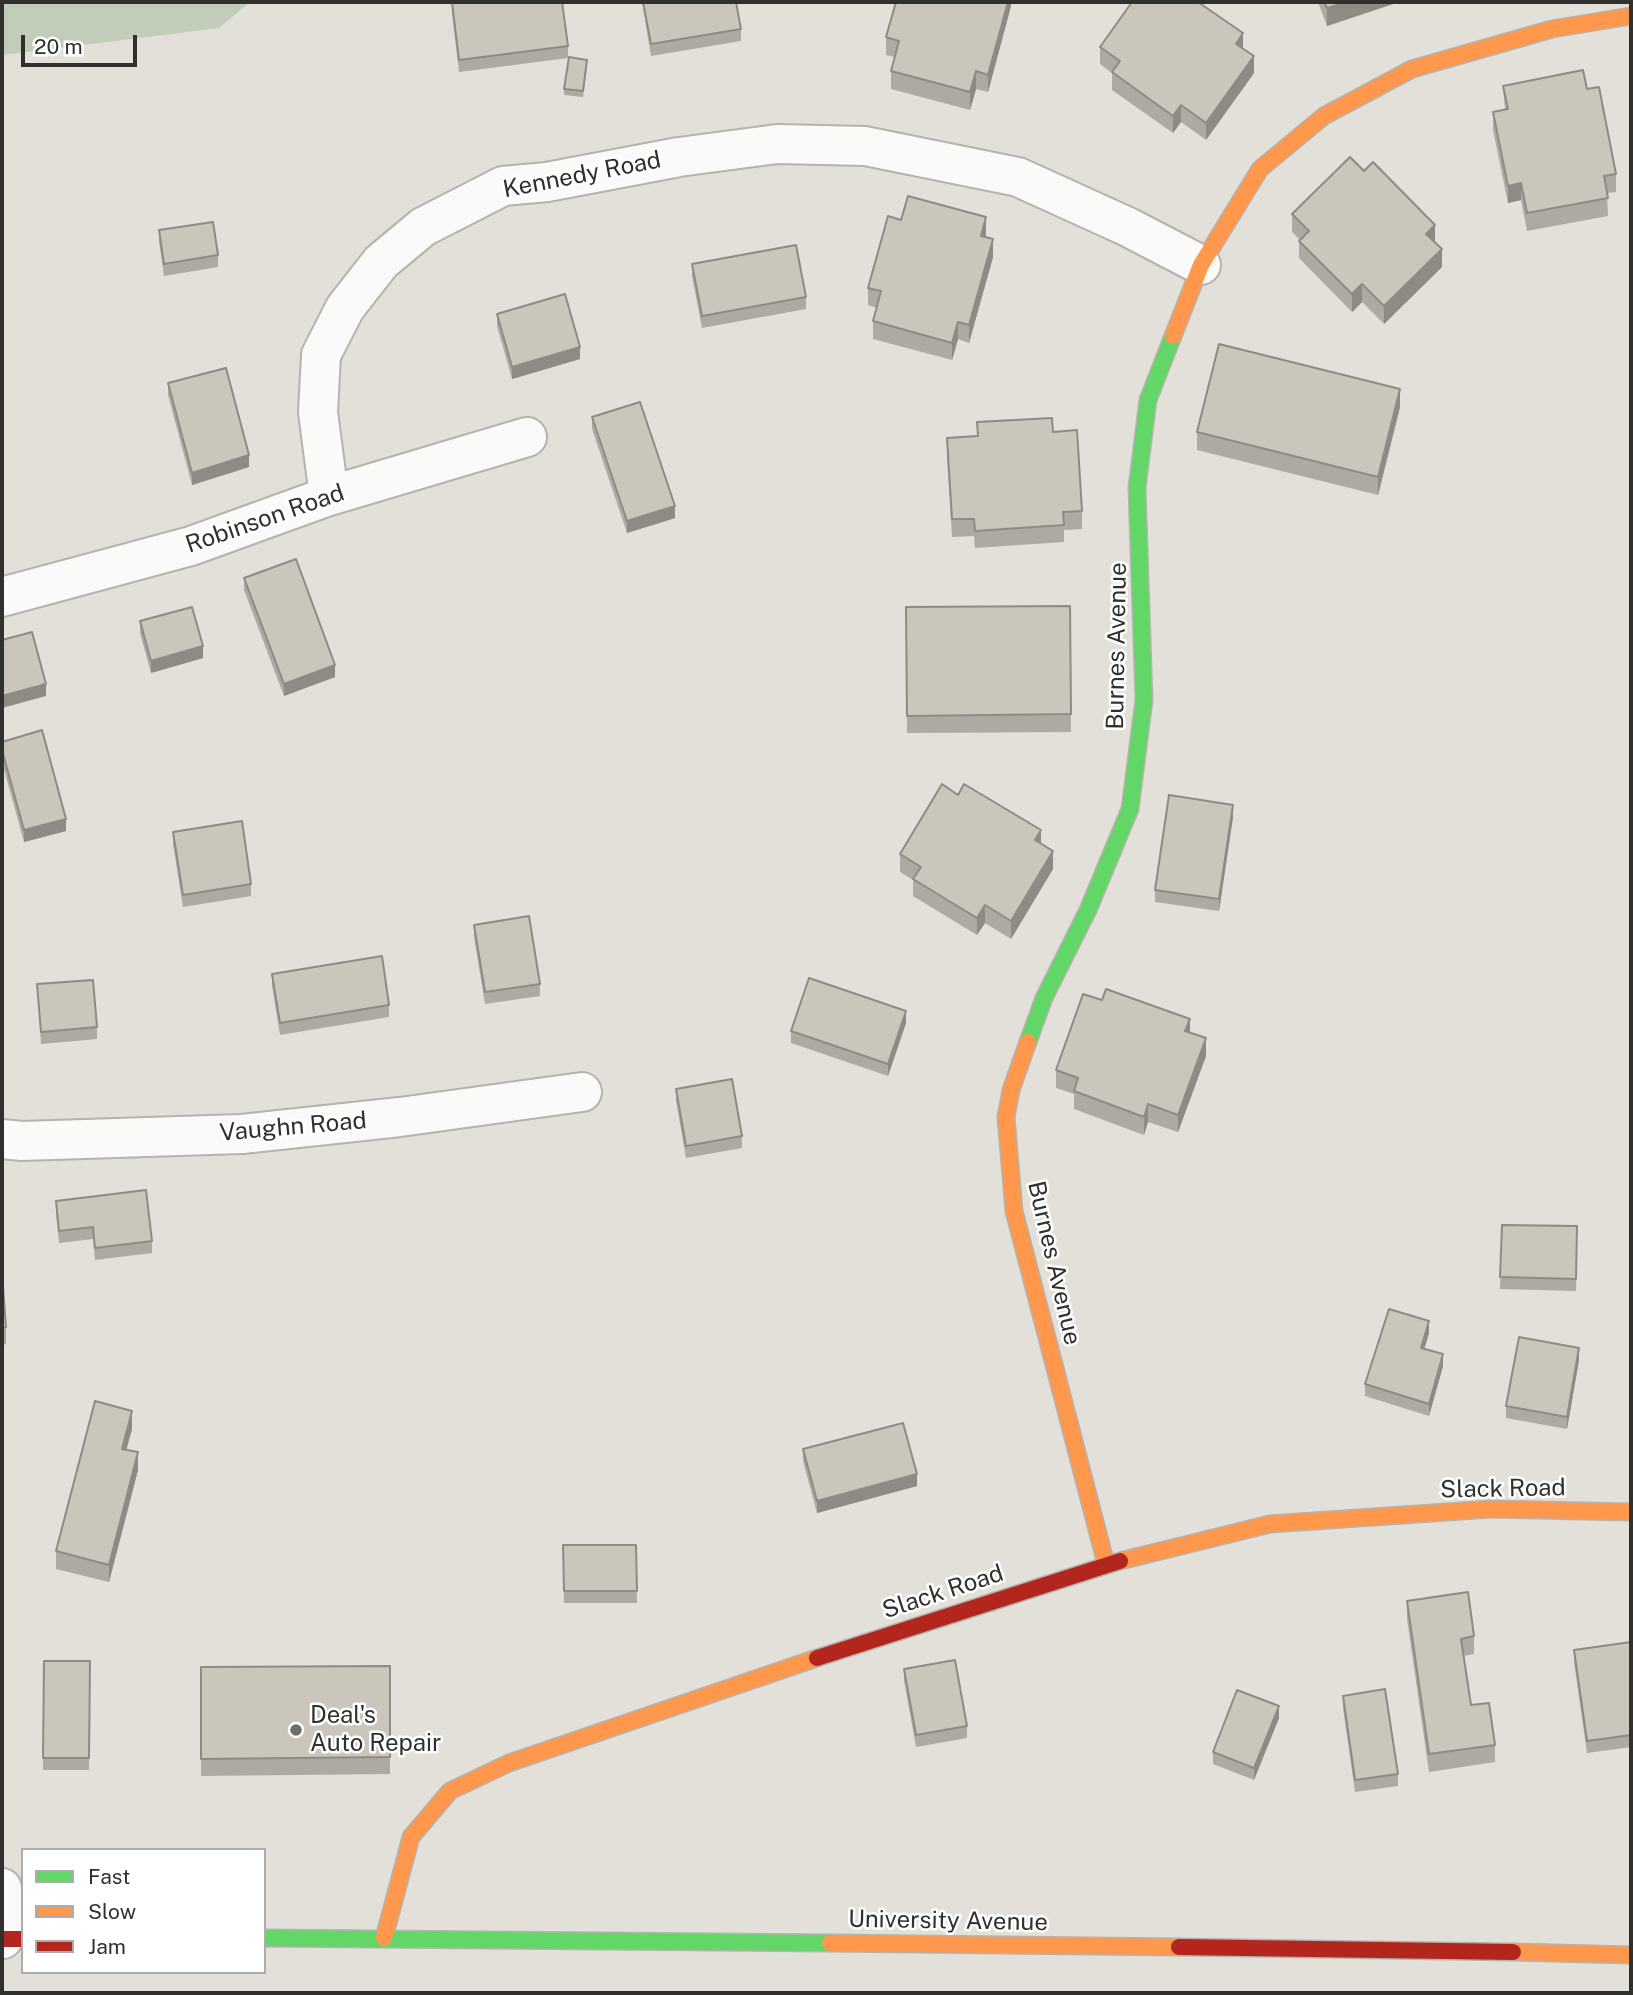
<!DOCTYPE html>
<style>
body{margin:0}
#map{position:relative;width:1633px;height:1995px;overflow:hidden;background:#e2e0d9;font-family:"Public Sans",sans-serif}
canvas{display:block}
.frame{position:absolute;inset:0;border:4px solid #32302c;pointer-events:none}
.legend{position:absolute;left:21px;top:1848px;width:245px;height:126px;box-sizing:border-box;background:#fff;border:2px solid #adacab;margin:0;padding:9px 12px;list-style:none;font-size:21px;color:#32302c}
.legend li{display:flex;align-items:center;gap:14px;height:35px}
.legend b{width:35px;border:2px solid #adacab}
.scale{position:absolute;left:21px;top:35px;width:116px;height:32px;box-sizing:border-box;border:4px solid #32302c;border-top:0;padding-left:9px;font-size:21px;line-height:24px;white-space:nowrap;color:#32302c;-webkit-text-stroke:5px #fff;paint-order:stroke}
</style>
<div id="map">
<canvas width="1633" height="1995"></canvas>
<div class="frame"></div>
<ul class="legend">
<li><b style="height:9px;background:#63d668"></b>Fast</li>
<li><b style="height:9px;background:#ff974d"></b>Slow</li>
<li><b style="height:9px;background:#b3261e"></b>Jam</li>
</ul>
<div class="scale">20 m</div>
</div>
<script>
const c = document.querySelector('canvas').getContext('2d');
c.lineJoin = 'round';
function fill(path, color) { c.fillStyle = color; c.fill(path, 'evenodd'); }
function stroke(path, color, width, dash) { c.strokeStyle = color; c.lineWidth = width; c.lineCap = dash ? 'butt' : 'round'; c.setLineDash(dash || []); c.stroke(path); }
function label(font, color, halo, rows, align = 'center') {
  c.font = font + ' "Public Sans",sans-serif'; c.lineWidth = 5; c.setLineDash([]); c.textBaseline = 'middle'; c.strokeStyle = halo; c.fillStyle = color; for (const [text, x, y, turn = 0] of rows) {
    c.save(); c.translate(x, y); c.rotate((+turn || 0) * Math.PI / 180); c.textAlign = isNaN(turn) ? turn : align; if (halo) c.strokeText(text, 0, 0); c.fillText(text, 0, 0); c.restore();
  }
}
fill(new Path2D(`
 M2,2H250L219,28L2,55Z`), '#c1ccb9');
const street = new Path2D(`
 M329,496L318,412L321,355L345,308L381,262L423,227L503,186L547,182L679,157L777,144L865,146L1018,177L1128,227L1201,265
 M2,597L191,546L329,496L527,437
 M2,1139L22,1141L242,1134L400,1117L582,1092
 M2,1888L3,1939`);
const fast = new Path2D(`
 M1028,1042L1044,998L1088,910L1130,809L1144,700L1137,488L1148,400L1173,336
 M264,1938L830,1943`);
const slow = new Path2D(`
 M1173,336L1201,265L1260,169L1324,116L1412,69L1552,29L1631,16
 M1028,1042L1011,1090L1006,1117L1014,1211L1106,1564
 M1120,1561L1270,1524L1491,1509L1631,1512
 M384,1938L411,1837L450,1791L509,1763L817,1658
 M830,1943L1179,1947
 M1513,1952L1631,1955`);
const jam = new Path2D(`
 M817,1658L1120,1561
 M2,1939H23
 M1179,1947L1513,1952`);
stroke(street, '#b4b3ae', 42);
stroke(fast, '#b4b3ae', 19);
stroke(slow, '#b4b3ae', 19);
stroke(jam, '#b4b3ae', 19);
stroke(street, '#fbfaf9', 38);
stroke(fast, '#63d668', 16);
stroke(slow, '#ff974d', 16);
stroke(jam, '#b3261e', 16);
fill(new Path2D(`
 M452,2L568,46V58L459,72L452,14Z
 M642,2H736L741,29V41L651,56Z
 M1011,2V6L988,92L976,89L970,110L891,89V71L895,57L886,55V37Z
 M1318,2H1399L1327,26Z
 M1100,47L1243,49L1254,73L1206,140L1181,122L1173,133L1112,90V73L1100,64Z
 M587,66L583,97L564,95V89Z
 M1503,86L1587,89L1616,174V192L1607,193L1608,216L1527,231L1521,200L1508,203L1493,130V112L1505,110Z
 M1292,214L1435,243L1442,267L1384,324L1362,302L1352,312L1299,258V241L1300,240L1292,232Z
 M901,220L986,235V237L993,257L969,343L958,339L952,360L873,339V321L877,308L868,305V288Z
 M159,230L218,255V267L164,276L159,242Z
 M692,264L806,297V309L702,328L692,276Z
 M497,314L580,359L512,379L497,326Z
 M168,383L249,467L192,485L168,395Z
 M1400,407L1378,495L1197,450V432Z
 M592,417L675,518L627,533L592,429Z
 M977,422L1053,432L1082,511V529L1064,530V542L975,548L974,536L952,537L947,456V438L977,436Z
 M244,578L335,677L284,696L244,590Z
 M1070,606L1071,732L907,733L906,607Z
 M140,621L203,658L151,673L140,633Z
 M2,742L66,831L24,842L2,762Z
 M958,795L1041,844L1053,869L1011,939L985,923L977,935L913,896V880L900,872V854Z
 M1233,817L1219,911L1155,902V890Z
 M173,832L251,884V896L183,907L173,844Z
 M474,925L540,984V996L485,1004L474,937Z
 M272,974L389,1005V1017L280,1035L272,986Z
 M37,984L97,1027V1039L41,1044Z
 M906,1023L888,1076L791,1043V1031Z
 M1190,1032L1206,1056L1178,1132L1148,1122L1144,1135L1074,1109V1094L1056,1088V1070Z
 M676,1089L742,1136V1148L686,1158L676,1101Z
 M56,1201L152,1241V1253L95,1260L93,1239L59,1243L56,1213Z
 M1502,1225L1577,1226L1576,1291L1500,1289Z
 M2,1274L6,1327V1344L2,1345Z
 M1429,1333L1424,1349L1443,1366L1429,1416L1365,1396V1384Z
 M1579,1360L1567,1429L1506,1418V1406Z
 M132,1429L126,1450L138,1470L109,1582L56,1569V1551Z
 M803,1449L917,1486L817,1513L803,1461Z
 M563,1545H636L637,1603H564Z
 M1407,1601L1474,1636V1654L1463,1656L1471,1705L1495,1745V1762L1429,1772L1407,1619Z
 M1631,1642V1747L1587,1753L1574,1662V1650Z
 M44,1661H90L89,1770H43Z
 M390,1666V1774L201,1776V1667Z
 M904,1669L967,1726V1738L916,1747L904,1681Z
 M1343,1696L1398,1774V1786L1355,1792L1343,1708Z
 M1279,1718L1254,1780L1213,1764V1752Z`), '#aeaaa2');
fill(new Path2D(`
 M1008,2H1011V6L988,92V75Z
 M1347,2H1399L1327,26V8Z
 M1243,33V51L1236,44Z
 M1254,56V73L1206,140V123Z
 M976,71V89L970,110V92Z
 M1181,105V122L1173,133V116Z
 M1521,183V200L1508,203V186Z
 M986,217V235L981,253V236Z
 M1435,225V243L1426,234Z
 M993,239V257L969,343V325Z
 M1442,249V267L1384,324V306Z
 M1362,284V302L1352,312V294Z
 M958,322V339L952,360V343Z
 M580,347V359L512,379V367Z
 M1400,389V407L1378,495V477Z
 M249,455V467L192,485V473Z
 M675,506V518L627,533V521Z
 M203,646V658L151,673V661Z
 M335,665V677L284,696V684Z
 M46,684V696L2,708V696Z
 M1233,805V817L1219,911V899Z
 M66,819V831L24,842V830Z
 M1041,830V847L1035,840Z
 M1053,851V869L1011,939V921Z
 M985,905V923L977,935V918Z
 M906,1011V1023L888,1076V1064Z
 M1190,1019V1037L1185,1031Z
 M1206,1038V1056L1178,1132V1115Z
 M1148,1104V1122L1144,1135V1117Z
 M1429,1321V1333L1421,1360V1348Z
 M1579,1348V1360L1567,1429V1417Z
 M1443,1354V1366L1429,1416V1404Z
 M132,1411V1429L122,1466V1449Z
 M138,1452V1470L109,1582V1565Z
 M917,1474V1486L817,1513V1501Z
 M1279,1706V1718L1254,1780V1768Z`), '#8d8b84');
const building = new Path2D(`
 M452,2H562L568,46L459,60Z
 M643,2H736L741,29L651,44Z
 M896,2H1008L988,75L976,71L970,92L891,71L899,41L886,37Z
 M1132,2H1198L1243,33L1236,44L1254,56L1206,123L1181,105L1173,116L1112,72L1120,61L1100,47Z
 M1324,2H1347L1327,8Z
 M569,57L587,60L583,91L564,89Z
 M1583,70L1587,89L1599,87L1616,174L1604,176L1608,198L1527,213L1521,183L1508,186L1493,112L1508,109L1503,86Z
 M1350,157L1364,171L1373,162L1435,225L1426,234L1442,249L1384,306L1362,284L1352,294L1299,241L1309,231L1292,214Z
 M908,196L986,217L981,236L993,239L969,325L958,322L952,343L873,321L881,291L868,288L888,216L901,220Z
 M213,222L218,255L164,264L159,230Z
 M796,245L806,297L702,316L692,264Z
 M565,294L580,347L512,367L497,314Z
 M1219,344L1400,389L1378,477L1197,432Z
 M226,368L249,455L192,473L168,383Z
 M640,402L675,506L627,521L592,417Z
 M1052,418L1053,432L1077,430L1082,511L1063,512L1064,525L975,531L974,519H952L947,438L978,436L977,422Z
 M296,559L335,665L284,684L244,578Z
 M1070,606L1071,714L907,716L906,607Z
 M192,607L203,646L151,661L140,621Z
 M32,632L46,684L2,696V640Z
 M42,730L66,819L24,830L2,750V742Z
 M942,784L958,795L964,784L1041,830L1035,840L1053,851L1011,921L985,905L977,918L913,879L921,867L900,854Z
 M1169,795L1233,805L1219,899L1155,890Z
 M242,821L251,884L183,895L173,832Z
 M529,916L540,984L485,992L474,925Z
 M382,956L389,1005L280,1023L272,974Z
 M809,978L906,1011L888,1064L791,1031Z
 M93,980L97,1027L41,1032L37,984Z
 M1106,989L1190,1019L1185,1031L1206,1038L1178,1115L1148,1104L1144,1117L1074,1091L1078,1078L1056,1070L1083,994L1102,1000Z
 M732,1079L742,1136L686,1146L676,1089Z
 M146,1190L152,1241L95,1248L93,1227L59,1231L56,1201Z
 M1502,1225L1577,1226L1576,1279L1500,1277Z
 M2,1274L6,1327H2Z
 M1389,1309L1429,1321L1421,1348L1443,1354L1429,1404L1365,1384Z
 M1519,1337L1579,1348L1567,1417L1506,1406Z
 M95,1401L132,1411L122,1449L138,1452L109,1565L56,1551Z
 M903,1423L917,1474L817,1501L803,1449Z
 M563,1545H636L637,1591H564Z
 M1468,1592L1474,1636L1461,1639L1471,1705L1489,1703L1495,1745L1429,1754L1407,1601Z
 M1631,1642V1735L1587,1741L1574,1650Z
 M955,1660L967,1726L916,1735L904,1669Z
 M44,1661H90L89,1758H43Z
 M390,1666V1757L201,1759V1667Z
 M1385,1689L1398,1774L1355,1780L1343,1696Z
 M1237,1690L1279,1706L1254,1768L1213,1752Z`);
fill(building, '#cac6bc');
stroke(building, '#8d8b84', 2);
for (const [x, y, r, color] of [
 [296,1730,7,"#706e69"]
]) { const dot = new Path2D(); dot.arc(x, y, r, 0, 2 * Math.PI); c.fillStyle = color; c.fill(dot); stroke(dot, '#fff', 2.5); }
label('24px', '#32302c', '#fff', [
 ["Kennedy Road",582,175,-11],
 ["Robinson Road",265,519,-19],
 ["Burnes Avenue",1117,646,-89],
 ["Vaughn Road",293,1127,-5],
 ["Burnes Avenue",1054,1263,77],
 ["Slack Road",1503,1489,-1],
 ["Slack Road",943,1592,-18],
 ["University Avenue",948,1921,1]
]);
label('24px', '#32302c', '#fff', [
 ["Deal's",310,1716],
 ["Auto Repair",310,1744]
], 'left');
</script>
